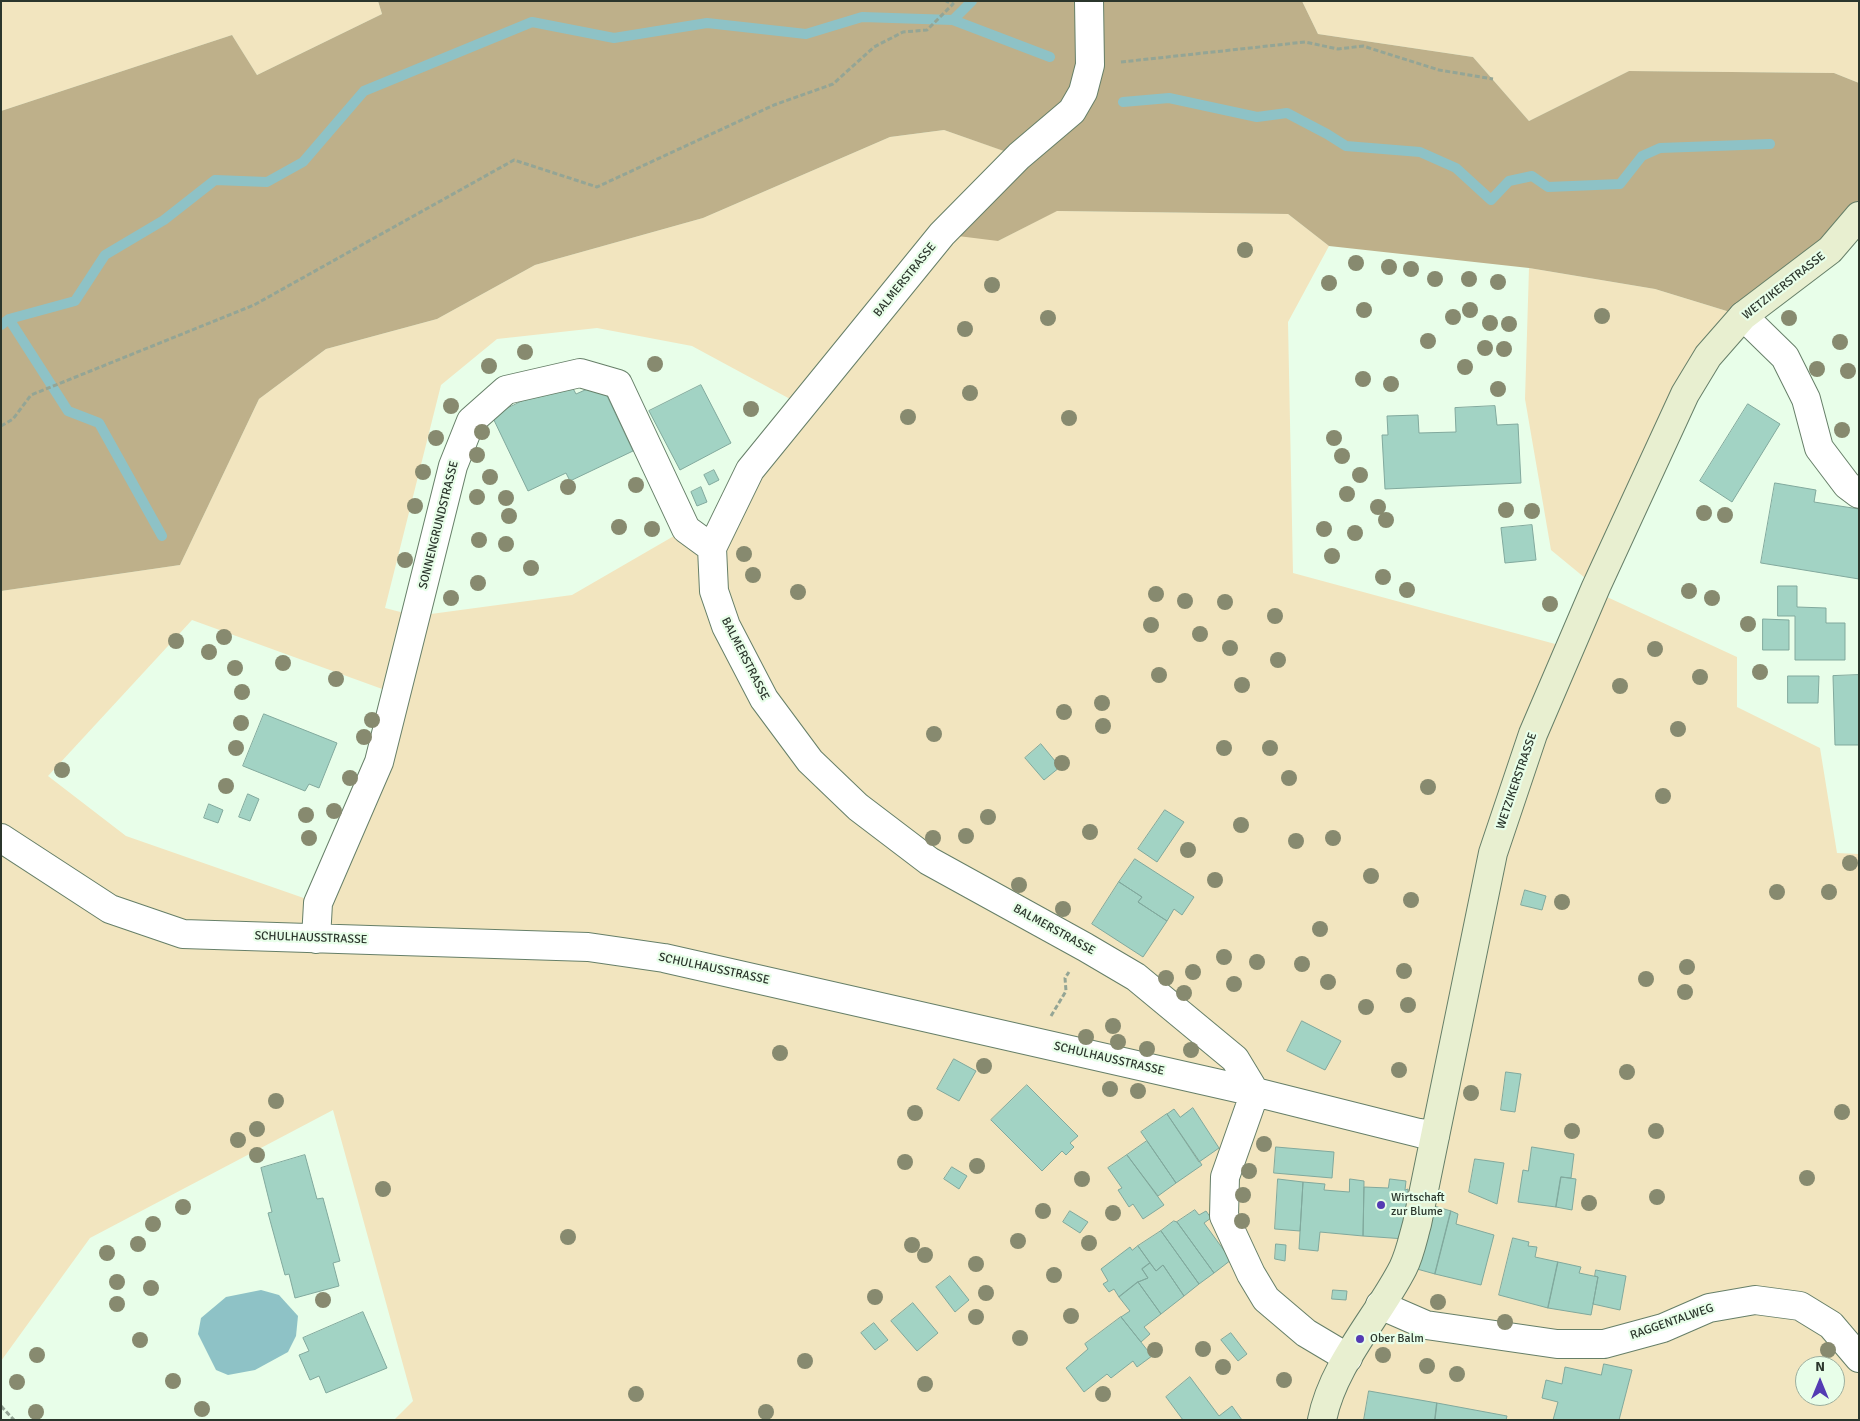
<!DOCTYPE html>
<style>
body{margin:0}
#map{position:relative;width:1860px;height:1421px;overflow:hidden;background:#e8fee9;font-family:Signika,sans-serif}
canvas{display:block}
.frame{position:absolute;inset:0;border:2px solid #2b362c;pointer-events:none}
.north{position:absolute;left:1795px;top:1356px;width:50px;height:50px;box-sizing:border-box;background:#e8fee9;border:1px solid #9cae9d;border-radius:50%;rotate:0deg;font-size:14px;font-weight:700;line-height:20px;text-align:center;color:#2b362c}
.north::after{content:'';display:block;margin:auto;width:18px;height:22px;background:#543bb3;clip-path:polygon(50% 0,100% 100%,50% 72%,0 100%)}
</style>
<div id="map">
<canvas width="1860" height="1421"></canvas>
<div class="frame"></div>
<div class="north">N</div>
</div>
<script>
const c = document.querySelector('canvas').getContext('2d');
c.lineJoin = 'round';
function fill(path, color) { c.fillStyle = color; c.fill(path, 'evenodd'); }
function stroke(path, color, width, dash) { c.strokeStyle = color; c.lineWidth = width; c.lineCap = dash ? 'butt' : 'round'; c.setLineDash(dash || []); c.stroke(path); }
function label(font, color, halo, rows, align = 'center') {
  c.font = font + ' Signika,sans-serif'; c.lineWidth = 4.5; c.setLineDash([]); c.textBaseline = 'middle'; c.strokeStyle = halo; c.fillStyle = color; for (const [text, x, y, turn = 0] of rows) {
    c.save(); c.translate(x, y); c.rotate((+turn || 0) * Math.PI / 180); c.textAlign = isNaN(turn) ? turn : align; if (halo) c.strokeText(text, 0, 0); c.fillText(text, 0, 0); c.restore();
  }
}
fill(new Path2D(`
 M1,1H378L382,14L257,75L232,35L1,111Z
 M1302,1H1859V83L1834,73L1629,71L1529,121L1473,57L1318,34Z
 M944,130L1019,156L998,241L1056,211L1288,214L1329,246L1288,322L1293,573L1570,648L1594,591L1737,657V707L1820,748L1837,853L1859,854V1420H394L413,1401L333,1110L90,1238L1,1361V591L180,565L259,399L326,349L437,319L535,265L703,218L890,137ZM597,328L692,346L803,406L712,548L686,529L572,595L416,616L385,608L441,385L497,339ZM192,620L396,694L318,903L126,836L48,776ZM1805,1366H1835V1396H1805Z
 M1529,268L1655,289L1743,316L1596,587L1551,550L1525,399Z`), '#f2e5bf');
fill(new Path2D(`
 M378,1H1302L1318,34L1473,57L1529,121L1629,71L1834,73L1859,83V216L1743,316L1655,289L1529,268L1329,246L1288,214L1057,211L998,241L942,234L1018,156L944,130L890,137L703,218L535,265L437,319L326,349L259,399L180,565L1,591V111L232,35L257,75L382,14Z`), '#beb08a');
fill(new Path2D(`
 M261,1290L279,1295L298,1316L296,1336L288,1352L255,1370L228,1375L216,1370L198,1334L201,1318L226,1297Z`), '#8ec2c6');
stroke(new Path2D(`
 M953,20L1050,57
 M1123,102L1169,98L1257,117L1287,113L1327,134L1346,146L1420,152L1456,168L1491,200L1509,181L1532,176L1548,187L1620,184L1642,156L1660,148L1770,144
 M9,319L68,411L99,423L162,536
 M1,325L9,319L75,301L105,255L164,220L215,180L267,182L303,162L364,91L532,22L614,38L707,23L806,34L862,17L953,20L972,1`), '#8ec2c6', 10);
const building = new Path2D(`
 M568,379L576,394L601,383L633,451L570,481L566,473L528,491L492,416Z
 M701,385L731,443L680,470L649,411Z
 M1748,404L1780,424L1732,502L1700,481Z
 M1495,406L1497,425L1518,424L1521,483L1385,489L1382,435H1388L1387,416L1418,415L1419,433L1456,432L1455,408Z
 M714,470L719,480L709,485L704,475Z
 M1775,483L1816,490L1814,502L1859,509V579L1761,563Z
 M701,487L707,502L697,506L691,492Z
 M1532,525L1536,560L1505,563L1501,528Z
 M1778,586H1797V607L1826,608V623H1845V660H1795V616H1778Z
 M1763,619L1789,620V650H1763Z
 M1859,675V745H1835L1833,676Z
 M1788,676H1819L1818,703H1788Z
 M264,714L337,743L319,788L309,784L305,791L243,766Z
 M1041,744L1060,767L1044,780L1025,758Z
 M248,794L259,799L250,821L239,817Z
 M209,804L223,810L218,823L204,818Z
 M1165,810L1184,822L1157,862L1138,849Z
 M1135,859L1194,897L1182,915L1174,909L1167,921L1138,902L1142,897L1119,882Z
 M1119,882L1142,897L1138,902L1167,921L1143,957L1092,924Z
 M1525,890L1546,896L1542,910L1521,905Z
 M1302,1021L1341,1041L1325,1070L1287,1051Z
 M954,1059L976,1071L959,1101L937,1089Z
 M1506,1072L1521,1074L1515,1112L1501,1110Z
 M1027,1085L1078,1136L1070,1143L1074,1147L1066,1155L1062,1151L1042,1171L991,1120Z
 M1193,1108L1219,1148L1199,1162L1167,1114L1174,1109L1180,1117Z
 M1167,1114L1202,1165L1176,1183L1141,1132Z
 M1147,1141L1176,1183L1158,1196L1127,1155Z
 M1276,1147L1334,1152L1332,1178L1274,1173Z
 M1532,1147L1574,1154L1571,1178L1561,1177L1556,1207L1518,1202L1523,1170L1528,1171Z
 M305,1155L317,1199L323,1198L340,1261L333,1263L339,1286L295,1298L289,1274L285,1275L268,1213L272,1212L261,1168Z
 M1127,1155L1164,1205L1143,1219L1133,1204L1129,1207L1118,1190L1122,1188L1108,1168Z
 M1475,1159L1504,1163L1497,1204L1469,1192Z
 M952,1167L967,1176L959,1189L944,1179Z
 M1561,1177L1576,1179L1572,1210L1556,1207Z
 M1278,1179L1303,1182L1300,1231L1275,1229Z
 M1350,1179L1364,1181L1363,1236L1320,1232L1318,1251L1299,1249L1303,1182L1325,1184L1324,1190L1349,1192Z
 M1390,1179L1406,1181L1405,1190L1408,1189L1405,1239L1363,1236L1364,1187L1388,1188Z
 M1434,1206L1451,1211L1435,1274L1417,1269Z
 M1195,1210L1199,1215L1206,1211L1211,1218L1204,1223L1231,1260L1214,1273L1177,1222Z
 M1070,1211L1088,1222L1080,1233L1063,1222Z
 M1451,1211L1458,1214L1456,1224L1494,1235L1481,1285L1435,1274Z
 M1174,1221L1177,1222L1214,1273L1199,1284L1161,1231Z
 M1161,1231L1199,1284L1184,1296L1163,1265L1156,1271L1138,1246Z
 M1513,1238L1529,1242L1528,1246L1537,1247L1535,1257L1558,1262L1548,1308L1499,1295Z
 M1276,1244L1286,1245L1285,1261L1275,1259Z
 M1138,1246L1150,1263L1142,1269L1148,1278L1138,1282L1119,1297L1114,1289L1109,1292L1103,1284L1108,1281L1101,1269L1130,1247L1132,1250Z
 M1558,1262L1581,1267L1579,1273L1598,1277L1591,1315L1548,1308Z
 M1150,1263L1156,1271L1163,1265L1184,1296L1161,1314L1138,1282L1148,1278L1142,1269Z
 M1596,1270L1626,1276L1620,1310L1593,1304L1598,1277L1595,1276Z
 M950,1276L969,1300L955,1312L936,1287Z
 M1138,1282L1161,1314L1144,1327L1150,1334L1141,1342L1121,1317L1130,1311L1119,1297Z
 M1333,1290L1347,1291L1346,1300L1332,1299Z
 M913,1303L938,1333L917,1351L891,1321Z
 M363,1312L387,1368L326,1393L319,1376L310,1380L299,1355L309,1351L303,1338Z
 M1121,1317L1152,1356L1137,1367L1133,1361L1111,1378L1107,1374L1084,1392L1066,1368L1088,1349L1085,1344Z
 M874,1323L888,1340L875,1350L861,1333Z
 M1231,1333L1247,1354L1238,1361L1221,1340Z
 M1604,1364L1632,1370L1619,1420H1553L1558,1402L1542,1398L1546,1380L1562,1384L1565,1367L1601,1375Z
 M1190,1377L1219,1416L1232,1406L1242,1420H1183L1166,1397Z
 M1369,1391L1437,1403L1435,1420H1364Z
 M1437,1403L1507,1416L1506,1420H1435Z`);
fill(building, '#a2d3c4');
stroke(building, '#81a99d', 1);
const street = new Path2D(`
 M1089,1L1090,65L1083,92L1072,111L1019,156L942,234L750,470L712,548L714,591L726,626L764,699L810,761L858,807L929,861L1085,947L1136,977L1235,1059L1255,1092L1225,1177L1224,1216L1251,1274L1266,1299L1306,1333L1348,1358
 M1743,316L1785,357L1806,399L1819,448L1847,485L1859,494
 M1,838L110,909L183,934L588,947L664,958L1255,1092L1419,1133L1435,1135
 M316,939L318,903L379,762L453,466L471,421L506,390L580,373L618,384L686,529L712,548
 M1380,1305L1426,1325L1557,1344H1604L1663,1328L1709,1308L1755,1300L1800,1306L1831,1325L1859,1358`);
const secondary = new Path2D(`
 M1322,1420C1333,1364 1378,1317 1403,1268C1410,1254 1413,1238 1417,1224L1493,853L1533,734L1596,587L1685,394L1708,356L1743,316L1830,250L1859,216`);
stroke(street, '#667f68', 30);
stroke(secondary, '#667f68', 30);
stroke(new Path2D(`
 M1121,62L1305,42L1338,49L1363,46L1439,70L1493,79
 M1,426L13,419L31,395L254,305L514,160L597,187L774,105L833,84L874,47L903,32L927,30L953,4L946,1
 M1051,1016L1066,991L1065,978L1069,972
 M1,1406L14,1420`), '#94a595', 3, [5, 2.5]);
stroke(street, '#fff', 28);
stroke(secondary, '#e8efd0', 28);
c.fillStyle = '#878a6f';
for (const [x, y] of [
 [1245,250],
 [1356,263],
 [1389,267],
 [1411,269],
 [1435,279],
 [1469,279],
 [1498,282],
 [1329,283],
 [992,285],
 [1364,310],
 [1470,310],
 [1602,316],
 [1453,317],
 [1048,318],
 [1789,318],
 [1490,323],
 [1509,324],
 [965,329],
 [1428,341],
 [1840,342],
 [1485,348],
 [1504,349],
 [525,352],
 [655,364],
 [489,366],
 [1465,367],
 [1817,369],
 [1848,371],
 [1363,379],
 [1391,384],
 [1498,389],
 [970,393],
 [451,406],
 [751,409],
 [908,417],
 [1069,418],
 [1842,430],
 [482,432],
 [436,438],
 [1334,438],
 [477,455],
 [1342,456],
 [423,472],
 [1360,475],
 [490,477],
 [636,485],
 [568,487],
 [1347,494],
 [477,497],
 [506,498],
 [415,506],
 [1378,507],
 [1506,510],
 [1532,511],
 [1704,513],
 [1725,515],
 [509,516],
 [1386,520],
 [619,527],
 [652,529],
 [1324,529],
 [1355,533],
 [479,540],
 [506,544],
 [744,554],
 [1332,556],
 [405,560],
 [531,568],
 [753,575],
 [1383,577],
 [478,583],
 [1407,590],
 [1689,591],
 [798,592],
 [1156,594],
 [451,598],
 [1712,598],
 [1185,601],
 [1225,602],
 [1550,604],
 [1275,616],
 [1748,624],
 [1151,625],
 [1200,634],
 [224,637],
 [176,641],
 [1230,648],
 [1655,649],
 [209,652],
 [1278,660],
 [283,663],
 [235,668],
 [1760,672],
 [1159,675],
 [1700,677],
 [336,679],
 [1242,685],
 [1620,686],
 [242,692],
 [1102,703],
 [1064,712],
 [372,720],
 [241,723],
 [1103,726],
 [1678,729],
 [934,734],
 [364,737],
 [236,748],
 [1224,748],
 [1270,748],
 [1062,763],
 [62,770],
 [350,778],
 [1289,778],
 [226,786],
 [1428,787],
 [1663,796],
 [334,811],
 [306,815],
 [988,817],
 [1241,825],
 [1090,832],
 [966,836],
 [309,838],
 [933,838],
 [1333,838],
 [1296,841],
 [1188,850],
 [1850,863],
 [1371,876],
 [1215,880],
 [1019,885],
 [1777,892],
 [1829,892],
 [1411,900],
 [1562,902],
 [1063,909],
 [1320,929],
 [1224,957],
 [1257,962],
 [1302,964],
 [1687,967],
 [1404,971],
 [1193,972],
 [1166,978],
 [1646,979],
 [1328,982],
 [1234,984],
 [1685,992],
 [1184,993],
 [1408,1005],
 [1366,1007],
 [1113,1026],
 [1086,1037],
 [1118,1042],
 [1147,1049],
 [1191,1050],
 [780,1053],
 [984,1066],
 [1399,1070],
 [1627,1072],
 [1110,1089],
 [1138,1091],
 [1471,1093],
 [276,1101],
 [1842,1112],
 [915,1113],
 [257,1129],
 [1572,1131],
 [1656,1131],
 [238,1140],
 [1264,1144],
 [257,1155],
 [905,1162],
 [977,1166],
 [1249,1171],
 [1807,1178],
 [1082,1179],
 [383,1189],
 [1243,1195],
 [1657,1197],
 [1589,1203],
 [183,1207],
 [1043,1211],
 [1113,1213],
 [1242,1221],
 [153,1224],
 [568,1237],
 [1018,1241],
 [1089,1243],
 [138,1244],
 [912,1245],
 [107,1253],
 [925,1255],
 [976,1264],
 [1054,1275],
 [117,1282],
 [151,1288],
 [986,1293],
 [875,1297],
 [323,1300],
 [1438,1302],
 [117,1304],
 [1071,1316],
 [976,1317],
 [1505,1322],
 [1020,1338],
 [140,1340],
 [1203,1349],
 [1155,1350],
 [1828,1350],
 [37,1355],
 [1383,1355],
 [805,1361],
 [1427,1366],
 [1223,1367],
 [1457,1374],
 [1284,1380],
 [173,1381],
 [17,1382],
 [925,1384],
 [636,1394],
 [1103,1394],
 [202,1409],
 [36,1412],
 [766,1412]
]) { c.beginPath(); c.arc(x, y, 8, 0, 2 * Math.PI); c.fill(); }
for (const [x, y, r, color] of [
 [1381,1205,5,"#543bb3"],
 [1360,1339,5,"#543bb3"]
]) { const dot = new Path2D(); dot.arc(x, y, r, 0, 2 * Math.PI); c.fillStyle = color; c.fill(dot); stroke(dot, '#e8fee9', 2); }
label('12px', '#2b362c', '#e8fee9', [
 ["BALMERSTRASSE",905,280,-51],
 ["WETZIKERSTRASSE",1784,286,-38],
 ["SONNENGRUNDSTRASSE",439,525,-76],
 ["BALMERSTRASSE",745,659,63],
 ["WETZIKERSTRASSE",1517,781,-71],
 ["BALMERSTRASSE",1054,930,29],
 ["SCHULHAUSSTRASSE",311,938,2],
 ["SCHULHAUSSTRASSE",714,969,12],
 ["SCHULHAUSSTRASSE",1109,1059,13],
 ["RAGGENTALWEG",1672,1322,-19]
]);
label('12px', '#2b362c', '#e8fee9', [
 ["Wirtschaft",1391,1198],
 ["zur Blume",1391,1212],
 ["Ober Balm",1370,1339]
], 'left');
</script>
